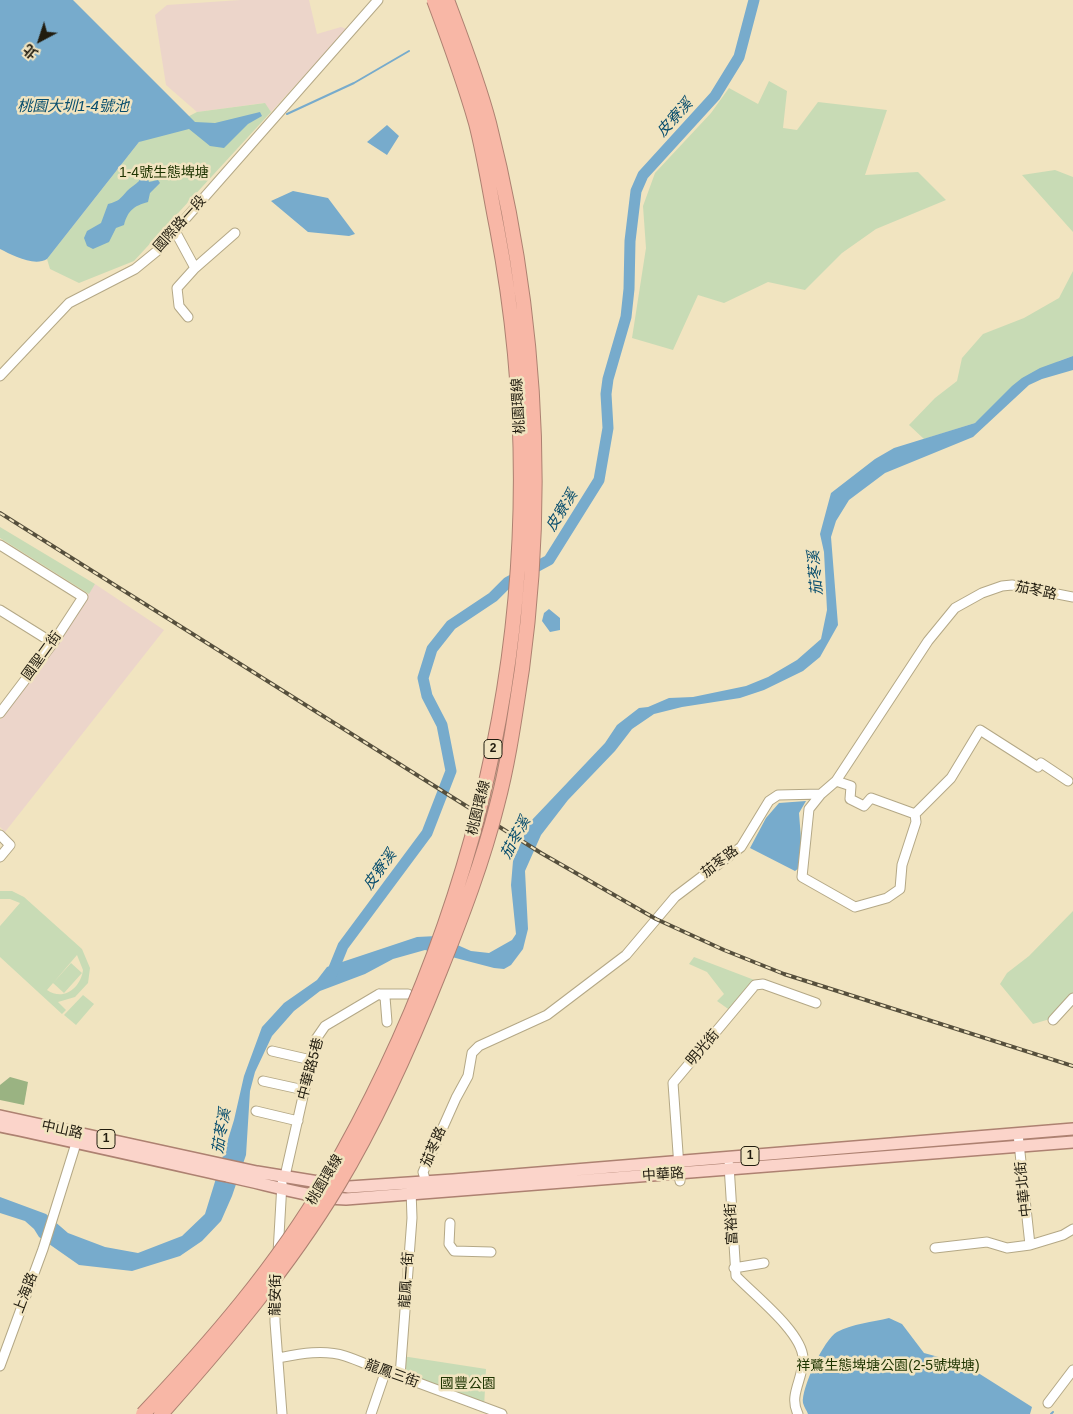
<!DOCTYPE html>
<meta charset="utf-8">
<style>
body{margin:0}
#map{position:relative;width:1073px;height:1414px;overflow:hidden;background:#f1e4c0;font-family:Arial,"Noto Sans TC",sans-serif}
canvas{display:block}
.north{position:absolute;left:15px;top:15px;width:50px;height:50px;-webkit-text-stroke:4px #f1e4c0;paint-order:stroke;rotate:220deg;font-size:14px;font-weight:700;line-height:20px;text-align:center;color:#211c0f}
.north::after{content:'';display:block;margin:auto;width:18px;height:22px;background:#211c0f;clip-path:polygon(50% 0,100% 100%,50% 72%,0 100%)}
</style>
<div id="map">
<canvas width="1073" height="1414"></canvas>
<div class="north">北</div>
</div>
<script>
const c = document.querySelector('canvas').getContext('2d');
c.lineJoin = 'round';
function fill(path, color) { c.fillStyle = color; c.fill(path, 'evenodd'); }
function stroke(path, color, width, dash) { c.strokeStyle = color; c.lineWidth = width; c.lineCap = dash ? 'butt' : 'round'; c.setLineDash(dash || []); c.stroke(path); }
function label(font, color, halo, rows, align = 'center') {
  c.font = font + ' Arial,"Noto Sans TC",sans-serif'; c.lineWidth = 5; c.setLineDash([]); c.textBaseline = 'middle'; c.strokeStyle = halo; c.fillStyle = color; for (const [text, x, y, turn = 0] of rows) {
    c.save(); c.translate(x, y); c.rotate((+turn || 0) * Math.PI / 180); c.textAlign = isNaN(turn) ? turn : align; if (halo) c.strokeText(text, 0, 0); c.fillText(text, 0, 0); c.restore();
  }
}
fill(new Path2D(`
 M240,0H309L317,34L341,27L347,29L271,112L264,103L197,112L166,85L155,15L167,5Z
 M95,584L164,630L5,832L0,827V720Z`), '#ecd5ca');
fill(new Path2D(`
 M769,81L787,91L783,128L797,130L818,102L887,110L865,175L918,172L946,200L876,229L842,253L805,290L768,282L724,303L698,295L673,350L632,338L646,248L643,206L655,173L711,113L729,88L758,104Z
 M265,103L271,112L134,261L79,283L50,269L47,259L139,142L197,112Z
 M1055,170L1073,177V232L1022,175Z
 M1073,271V356L1059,361L975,423L924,439L909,425L935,398L957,381L962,358L983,334L1024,318L1059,298Z
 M0,527L95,584L89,594L0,538Z
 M12,891L24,897L82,949L90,968L88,983L75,997L58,1002L66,1010L62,1014L0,957V926L20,903L10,899H0V891ZM77,955L83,970C81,987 64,1002 47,990Z
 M1073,911V993L1050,1019L1033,1024L1000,984L1007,973L1029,956Z
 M694,957L757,981L731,1011L717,1001L724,994L707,972L689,964Z
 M71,963L82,973L64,993L53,983Z
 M83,995L94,1004L76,1025L64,1015Z
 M402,1356L486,1369L484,1408L400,1376Z`), '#c8dbb5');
fill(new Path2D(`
 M10,1077L28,1082L24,1105L0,1100V1085Z`), '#9ab382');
fill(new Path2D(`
 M0,0H73L195,122L215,123L260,112L262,116L248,124L224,148L210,146L189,129L139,142L47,259C34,267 12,255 0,249Z
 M387,125L399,136L387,155L367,142Z
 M144,168L149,182L158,180L160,183L150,193L148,202C134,206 128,210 124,225L116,228L109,242L93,249L87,246L84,238L87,231L101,223L108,204C119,201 120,199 127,191C130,188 136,184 139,181L141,170Z
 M293,191L328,198L355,234L349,236L308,232L271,201Z
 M1073,356V370L1042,379L1029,385L973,437L885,473L849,500L836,521L831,537L838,625L820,657L803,671L764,690L740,698L682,707L654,714L632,729L615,751L568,800L541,835L525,871L528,929L523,949L511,965L504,969L494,968L425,950L393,959L365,974L320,991L294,1011L272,1036L255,1072L250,1091L246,1155L232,1196L221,1221L202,1241L180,1256L132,1271L79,1265L39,1237L34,1229L25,1221L0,1213V1197L46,1214L68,1233L105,1247L138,1253L182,1236L205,1214L234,1120L244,1076L262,1027L284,1003L317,980L327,967L417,937L437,936L471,951L489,953L512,940L516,934L511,885L513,861L530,822L605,743L617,725L639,708L648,707L669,698L693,697L746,686L768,677L797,660L821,639L827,610L824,552L820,534L831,493L875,459L894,448L975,423L1012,386L1022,378L1040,368Z
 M549,609L560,618V630L550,632L542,621L544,613Z
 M806,801L799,813L803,865L795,871L750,848L766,818L779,803Z
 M889,1318L902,1324L924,1353L964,1364L1032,1407L1030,1414H808C807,1411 804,1407 803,1403C801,1389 824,1339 837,1332C852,1324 873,1322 889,1318Z`), '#77abcc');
stroke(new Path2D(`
 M287,114L354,83L409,51
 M1051,1414L1053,1412`), '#77abcc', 2);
stroke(new Path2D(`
 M330,978L343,946L427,833L451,771L442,725L427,696L423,678L432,649L451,625L493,597L508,582L549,560L599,480L608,428L606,394L608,379L626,317L629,289L630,241L636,191L643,175L715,96L739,57L754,0`), '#77abcc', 11);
const minor = new Path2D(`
 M175,231L195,268
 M188,317L179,306L177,288L195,268L235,233
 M0,376L69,303L135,269L157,251L378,0
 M0,545L83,597L53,643L0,713
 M0,610L53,643
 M836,781L851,786L850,799L864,806L871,798L915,814L951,778L980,730L1038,767L1041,763L1068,781
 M821,794L809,809L802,877L855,907L887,898L900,889L902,865L916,822L915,814
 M0,835L10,845L0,857
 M379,994H408
 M1053,1020L1073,998
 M272,1051L311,1060
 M263,1081L304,1090
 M256,1111L298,1121
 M1018,1134L1030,1245
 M729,1165L736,1276C754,1295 802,1332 803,1358C804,1378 788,1395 798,1414
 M285,1176L316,1039L325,1026L379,994L385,997L387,1022
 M680,1181L673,1083L755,985L763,984L816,1003
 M427,1186L423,1172L456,1098L468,1076L472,1053L479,1046L547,1015L626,955L675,897L741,847L769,801L778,795L821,794L836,781L928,641L955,608L982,593L1002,586L1012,585L1073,597
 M450,1223L449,1244L454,1251L491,1252
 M935,1248L987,1242L1007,1248L1030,1245L1063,1235L1073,1229
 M278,1253L282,1183
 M734,1268L764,1263
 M275,1278V1322L282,1414
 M278,1358C299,1354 323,1349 345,1356C364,1362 381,1372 400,1376L502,1414
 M0,1366L43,1249L78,1137
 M400,1376L412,1218L411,1190
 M1048,1403L1073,1370
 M371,1414L385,1373`);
const major = new Path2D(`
 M0,1116L257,1172L349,1187L453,1180L1073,1129
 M0,1126C76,1142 151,1159 227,1176C267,1184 305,1197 346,1199L1073,1142`);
stroke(minor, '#b4a886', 11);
stroke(major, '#ad8171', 14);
stroke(minor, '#fff', 9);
stroke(major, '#fbd4ca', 11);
const rail = new Path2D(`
 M0,513L541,853L656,919L724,950L784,974L1073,1066`);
stroke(rail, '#564f3c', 4);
stroke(rail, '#f1e4c0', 2, [5.5]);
const highwayBridge = new Path2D(`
 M143,1414C211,1342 277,1266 327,1180C496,889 560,559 497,228C490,193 485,158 476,123C464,81 449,40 434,0
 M161,1414C225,1342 288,1268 338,1185C379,1117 411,1044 440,971C462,916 483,861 497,805C509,760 515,714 522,669C547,484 535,304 489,123C478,81 462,40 447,0`);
stroke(highwayBridge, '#ad8171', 16, []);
stroke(highwayBridge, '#f8b7a6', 14);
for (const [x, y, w] of [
 [493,749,18],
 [106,1139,18],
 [750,1156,18]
]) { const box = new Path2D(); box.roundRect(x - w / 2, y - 9.5, w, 19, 4); c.fillStyle = '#f1e4c0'; c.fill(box); stroke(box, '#211c0f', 1); }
label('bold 12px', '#211c0f', null, [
 ["2",493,749],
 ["1",106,1139],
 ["1",750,1156]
]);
label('14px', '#1e3400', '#f1e4c0', [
 ["1-4號生態埤塘",164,173],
 ["祥鷺生態埤塘公園(2-5號埤塘)",888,1366],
 ["國豐公園",468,1384]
]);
label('14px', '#211c0f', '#f1e4c0', [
 ["國際路一段",180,224,-48],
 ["桃園環線",519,406,-93],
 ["茄苳路",1036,591,12],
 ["國聖二街",42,656,-54],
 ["桃園環線",479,808,-76],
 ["茄苳路",720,862,-38],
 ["明光街",703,1048,-49],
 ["中華路5巷",311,1069,-75],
 ["中山路",62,1130,12],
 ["茄苳路",434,1147,-67],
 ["中華路",663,1175,-4],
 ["桃園環線",325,1180,-59],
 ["中華北街",1024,1189,-96],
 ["富裕街",732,1224,-93],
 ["龍鳳一街",407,1280,-86],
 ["上海路",26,1293,-69],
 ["龍安街",276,1295,-89],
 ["龍鳳三街",392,1374,20]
]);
label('italic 15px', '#074d6d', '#f1e4c0', [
 ["桃園大圳1-4號池",73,107],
 ["皮寮溪",675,118,-48],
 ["皮寮溪",562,511,-58],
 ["茄苳溪",816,573,-95],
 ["茄苳溪",516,838,-62],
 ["皮寮溪",380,870,-54],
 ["茄苳溪",222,1131,-80]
]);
</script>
